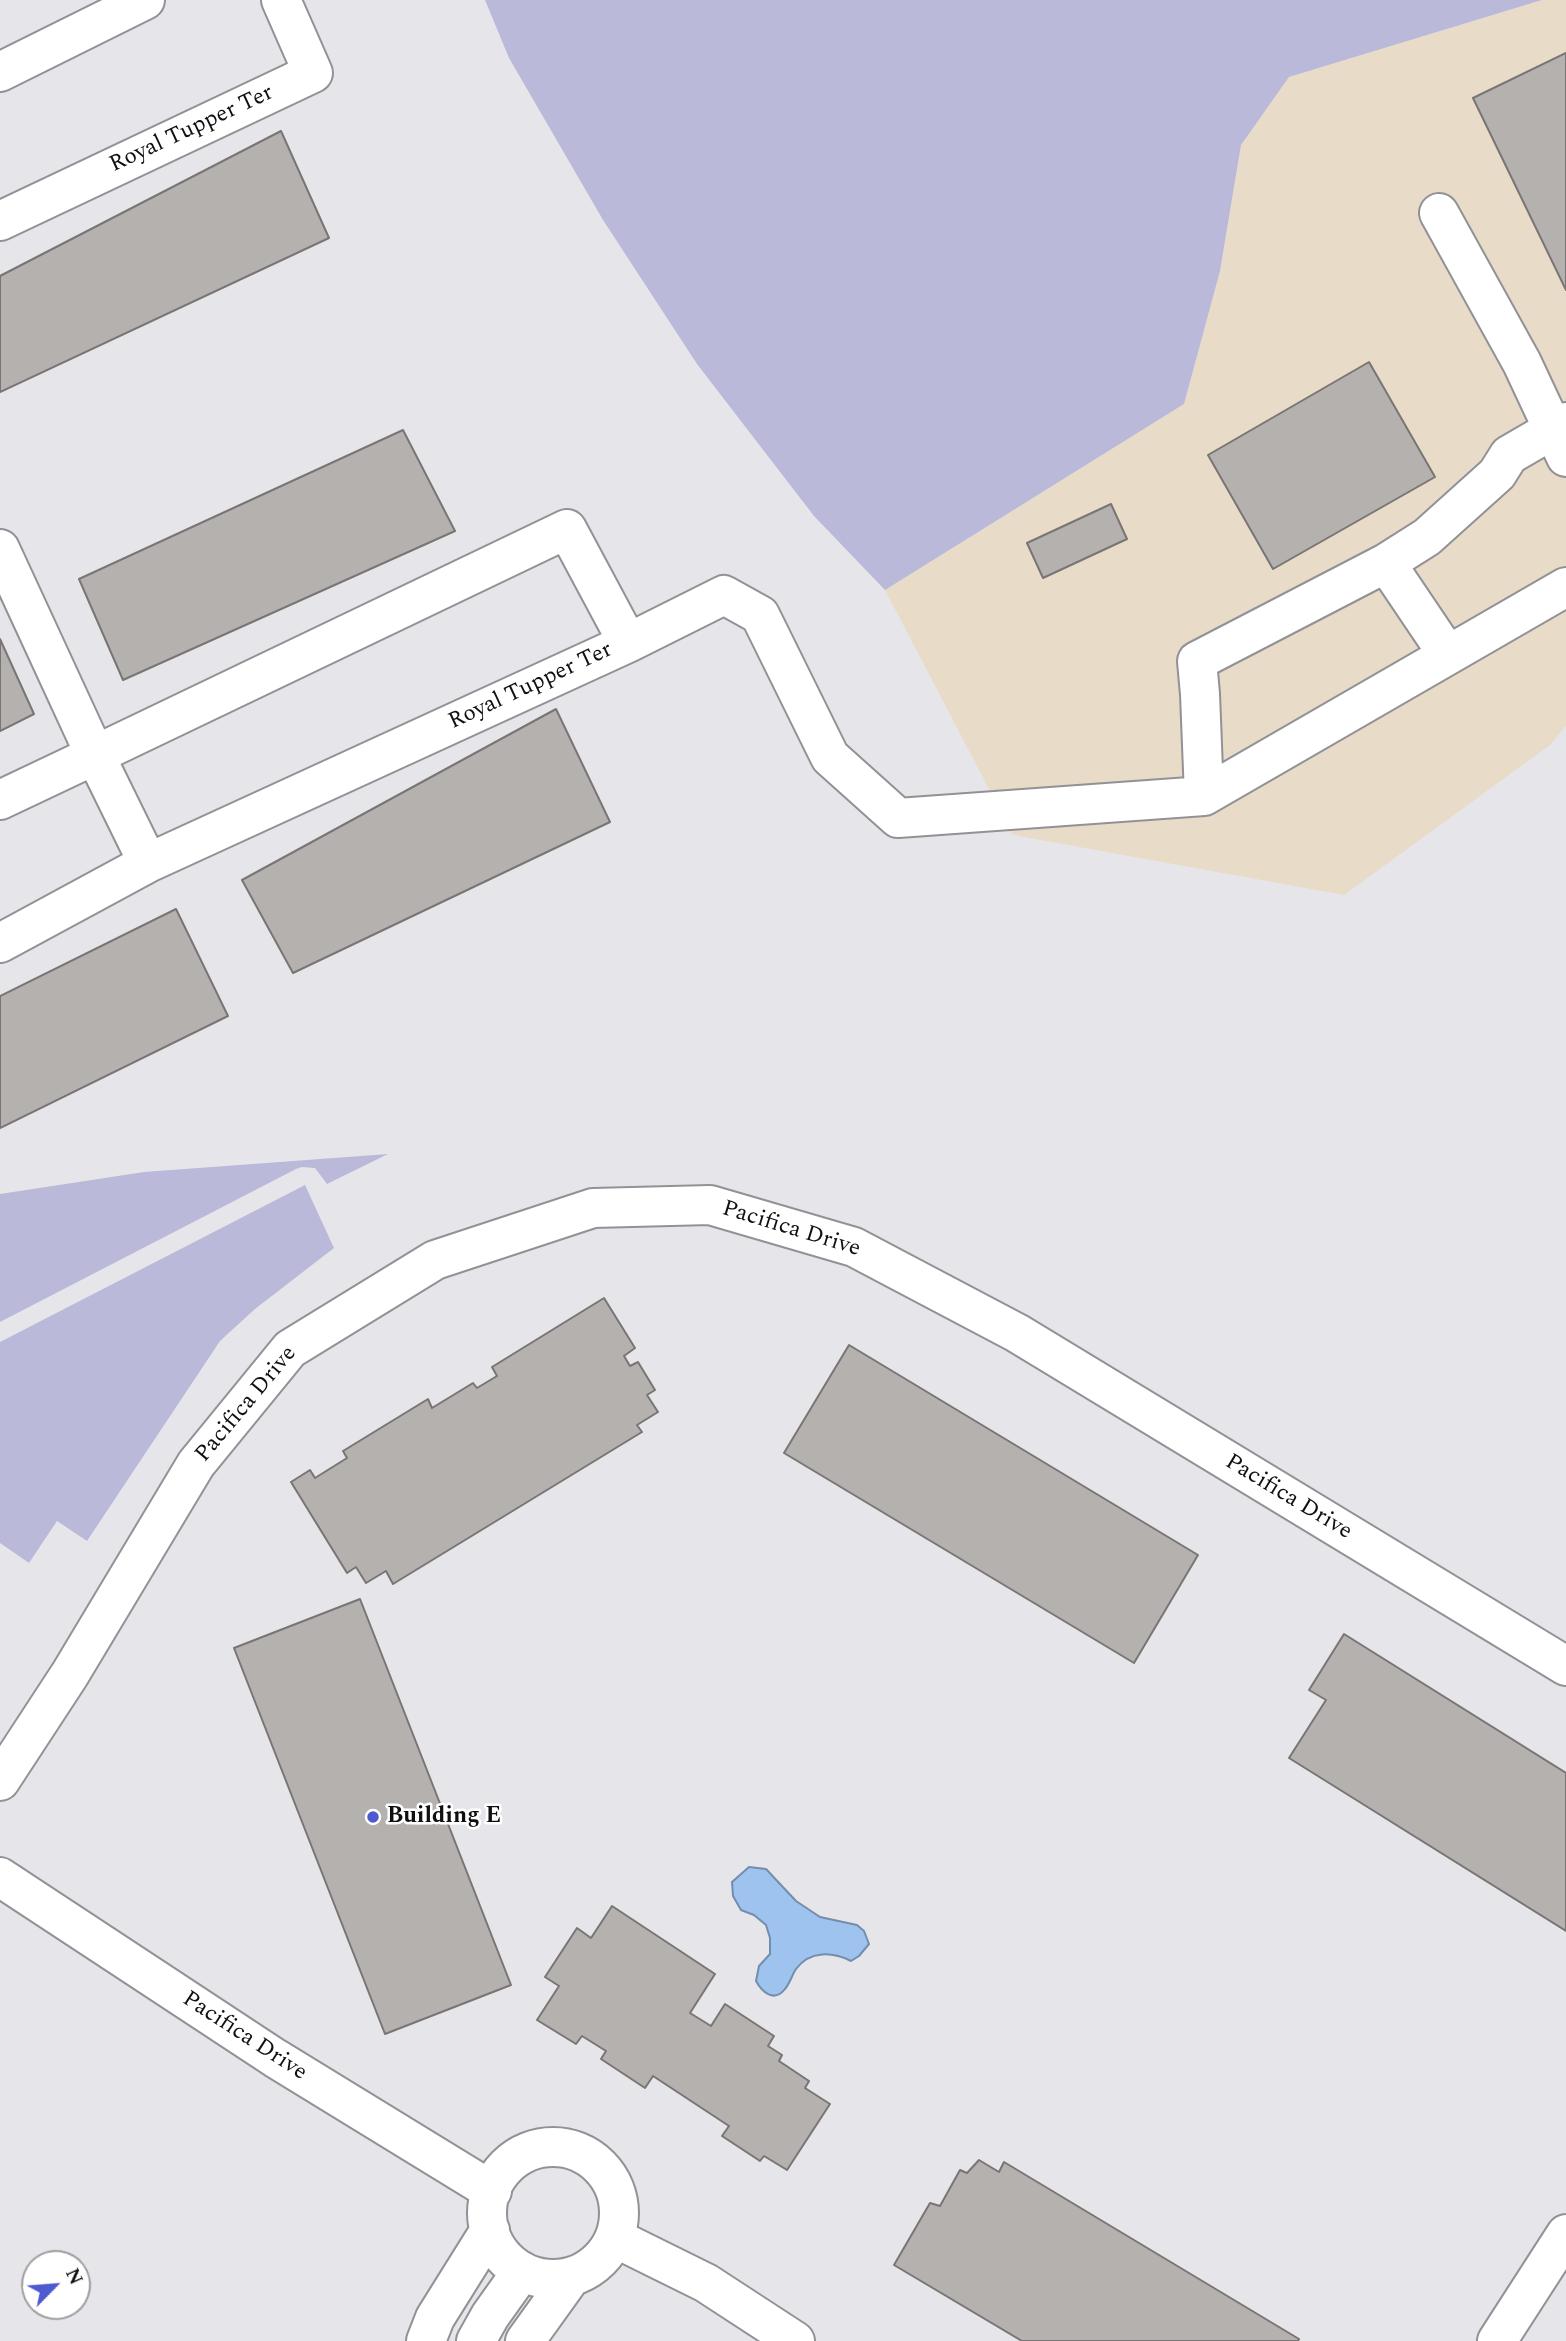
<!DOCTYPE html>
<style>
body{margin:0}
#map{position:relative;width:1566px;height:2341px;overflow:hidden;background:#e6e6ea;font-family:Spectral,serif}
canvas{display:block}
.north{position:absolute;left:21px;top:2250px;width:70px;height:70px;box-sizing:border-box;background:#fff;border:2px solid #9f9fa0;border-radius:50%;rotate:65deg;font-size:19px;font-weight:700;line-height:28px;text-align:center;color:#101011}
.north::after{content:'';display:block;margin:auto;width:24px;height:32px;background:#4e5acf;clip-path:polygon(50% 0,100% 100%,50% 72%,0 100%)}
</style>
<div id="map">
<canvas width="1566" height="2341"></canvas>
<div class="north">N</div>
</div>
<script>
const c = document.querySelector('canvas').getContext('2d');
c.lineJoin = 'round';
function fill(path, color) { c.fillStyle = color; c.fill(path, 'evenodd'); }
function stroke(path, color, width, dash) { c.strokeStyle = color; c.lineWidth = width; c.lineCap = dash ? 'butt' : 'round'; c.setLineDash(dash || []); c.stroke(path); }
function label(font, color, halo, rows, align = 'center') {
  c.font = font + ' Spectral,serif'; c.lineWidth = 5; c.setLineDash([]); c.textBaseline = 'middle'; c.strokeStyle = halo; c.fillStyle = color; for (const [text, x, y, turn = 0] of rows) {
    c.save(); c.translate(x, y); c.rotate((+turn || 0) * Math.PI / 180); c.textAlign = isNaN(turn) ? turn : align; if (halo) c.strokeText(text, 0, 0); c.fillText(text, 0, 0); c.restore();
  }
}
fill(new Path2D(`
 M1542,0H1566V726L1550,745L1344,895L1013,835L885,590L1184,404L1220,271L1241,145L1289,77Z`), '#e8dbc7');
fill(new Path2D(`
 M485,0H1542L1289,77L1241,145L1220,271L1184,404L885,590L814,516L697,364L603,220L509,58Z
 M388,1154L327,1184L315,1168L302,1167L296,1169L0,1322V1194L144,1172Z
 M305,1185L334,1248L255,1309L220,1341L87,1541L57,1521L29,1563L0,1543V1342Z`), '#bab9da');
const water = new Path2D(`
 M749,1867L766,1869L796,1901L820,1917L857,1925L864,1931L869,1944L859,1956L851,1961C833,1952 810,1950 796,1969C792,1975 790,1983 785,1989C774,2003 762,1992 756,1981L759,1966L770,1954V1938L766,1925L754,1915L741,1910L733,1896L732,1882Z`);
fill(water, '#9ec3ef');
stroke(water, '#738dac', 2);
const building = new Path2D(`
 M1566,53V290L1473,98Z
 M281,131L329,238L0,392V276Z
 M1369,362L1435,477L1273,569L1208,455Z
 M403,430L455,531L123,680L79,579Z
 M1111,504L1127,539L1043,578L1027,543Z
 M0,639L34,714L0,731Z
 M556,709L610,822L293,973L242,880Z
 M176,909L228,1016L0,1128V996Z
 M604,1298L635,1348L624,1356L630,1366L638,1362L655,1390L647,1395L658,1412L637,1425L642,1432L393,1584L386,1571L366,1583L356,1567L347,1573L291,1482L310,1470L315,1478L347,1458L343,1451L428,1399L432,1408L473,1383L477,1388L497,1376L492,1367Z
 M849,1345L1198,1555L1134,1663L784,1453Z
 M360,1599L511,1985L385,2034L234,1648Z
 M1344,1634L1566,1773V1931L1289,1758L1326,1700L1309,1690Z
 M612,1906L715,1974L690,2013L711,2026L725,2004L774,2036L768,2046L782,2055L779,2061L809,2081L805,2088L830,2104L787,2170L764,2156L760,2161L722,2136L729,2126L653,2076L645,2088L601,2059L606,2051L582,2036L576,2044L537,2020L559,1986L545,1977L577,1928L591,1938Z
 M979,2160L999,2172L1004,2162L1299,2339L1298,2341H1022L894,2265L930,2203L940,2206L960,2170L967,2173Z`);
fill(building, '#b5b1af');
stroke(building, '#797574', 2);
const minor = new Path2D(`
 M0,72L145,0
 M1439,213L1522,363L1566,457
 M0,221L313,73L281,0
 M0,549L95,755L0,800
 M628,643L724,595L760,615L830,757L898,818L1204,796L1566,587
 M1448,655L1386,563L1427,537L1497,474L1509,455L1566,422
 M1204,796L1200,694L1197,661L1386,563
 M0,943L148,863L95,755L567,529L628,643L148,863
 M0,1781L70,1674L196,1464L290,1349L435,1260L593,1208L710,1205L854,1247L1017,1333L1566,1666
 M0,1877L275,2058L492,2191
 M487 2213a66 66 0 1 1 132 0a66 66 0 1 1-132 0Z
 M615,2238L706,2283L795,2341
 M426,2341L435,2318L490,2230
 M476,2341L490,2316L522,2271
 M525,2341L571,2277
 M1497,2341L1566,2234`);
stroke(minor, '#929296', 42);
stroke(minor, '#fff', 38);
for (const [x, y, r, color] of [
 [373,1817,7,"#4e5acf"]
]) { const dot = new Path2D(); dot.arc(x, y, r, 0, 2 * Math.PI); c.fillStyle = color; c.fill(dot); stroke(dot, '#fff', 2.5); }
label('23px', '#101011', '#fff', [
 ["Royal Tupper Ter",192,130,-25],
 ["Royal Tupper Ter",531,687,-25],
 ["Pacifica Drive",791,1230,17],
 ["Pacifica Drive",247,1405,-50],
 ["Pacifica Drive",1288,1498,31],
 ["Pacifica Drive",244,2037,33]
]);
label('bold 23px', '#101011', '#fff', [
 ["Building E",387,1817]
], 'left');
</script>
